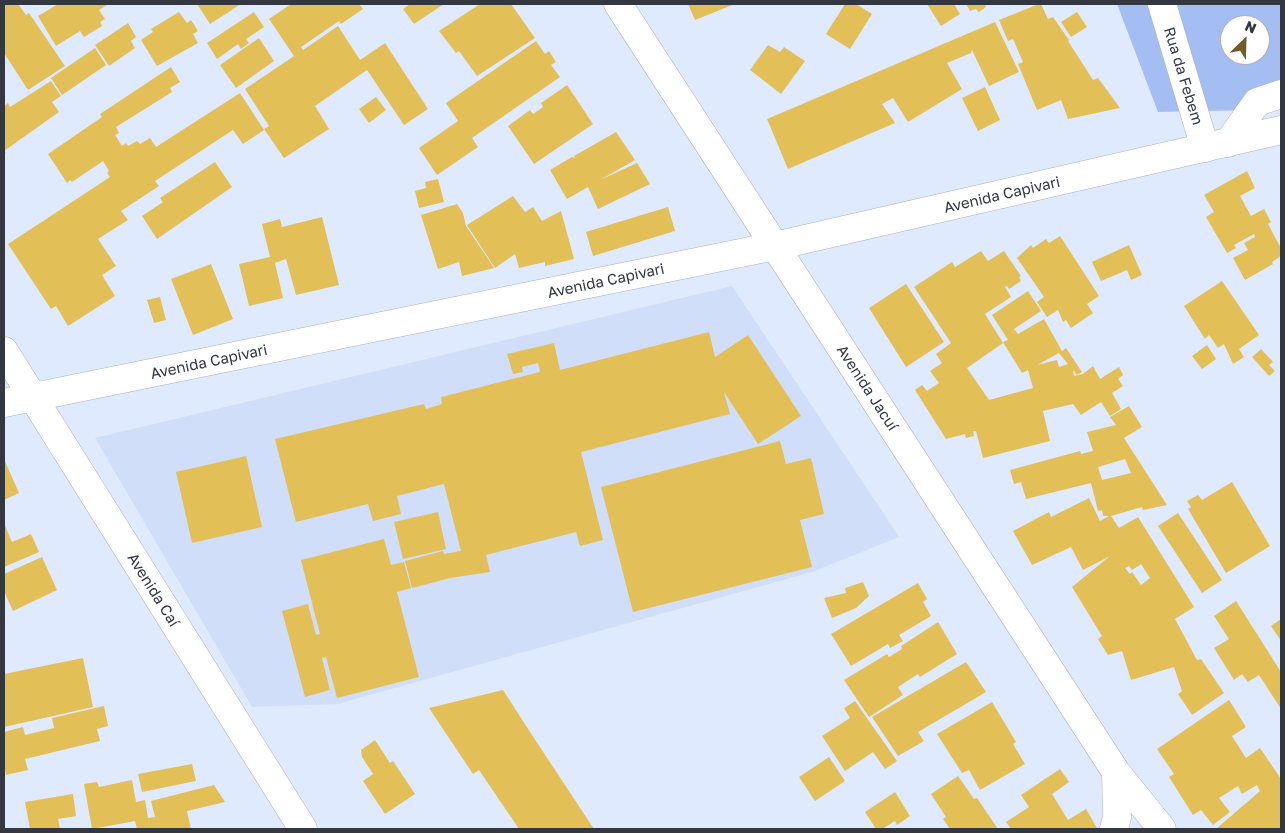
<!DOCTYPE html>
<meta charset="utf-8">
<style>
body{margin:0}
#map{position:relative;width:1285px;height:833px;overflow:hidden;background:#e0eaff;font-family:"Golos Text",sans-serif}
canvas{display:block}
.frame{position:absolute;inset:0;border:5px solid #333740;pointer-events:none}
.north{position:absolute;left:1220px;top:15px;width:50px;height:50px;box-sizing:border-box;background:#fff;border:1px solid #adafb3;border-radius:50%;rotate:24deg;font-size:14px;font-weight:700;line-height:20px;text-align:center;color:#333740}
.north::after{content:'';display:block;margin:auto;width:18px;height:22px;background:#6e5d2b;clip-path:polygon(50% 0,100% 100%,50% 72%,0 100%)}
</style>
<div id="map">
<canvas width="1285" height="833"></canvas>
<div class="frame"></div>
<div class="north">N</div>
</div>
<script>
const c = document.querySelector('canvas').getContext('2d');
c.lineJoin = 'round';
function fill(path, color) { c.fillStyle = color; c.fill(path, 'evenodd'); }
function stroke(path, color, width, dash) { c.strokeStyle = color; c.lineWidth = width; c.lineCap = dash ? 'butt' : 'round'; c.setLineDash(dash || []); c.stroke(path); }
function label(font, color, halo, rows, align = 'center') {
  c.font = font + ' "Golos Text",sans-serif'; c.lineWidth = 4; c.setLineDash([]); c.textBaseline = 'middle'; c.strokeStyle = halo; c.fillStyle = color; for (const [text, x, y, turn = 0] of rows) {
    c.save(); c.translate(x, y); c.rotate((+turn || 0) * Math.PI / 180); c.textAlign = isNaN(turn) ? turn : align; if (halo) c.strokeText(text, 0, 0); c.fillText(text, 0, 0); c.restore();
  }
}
fill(new Path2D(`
 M732,286L899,537L812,572L337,704L252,707L95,438Z`), '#d1defa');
fill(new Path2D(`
 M1117,4H1281V103L1255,110L1158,112ZM1230,25H1260V55H1230Z`), '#a4bdf3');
fill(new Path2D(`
 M4,4H18L26,15L29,13L65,66L28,90L4,53Z
 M58,4H109L99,10L105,19L100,22L102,26L84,37L80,31L56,46L38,16Z
 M197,4H241L210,24Z
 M291,4H359L363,9L341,24L339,21L301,47L303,50L338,26L360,60L385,43L428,109L404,125L367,70L315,106L329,129L284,158L264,129L269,126L245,89L294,56L269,19Z
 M410,4H444L414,24L403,9Z
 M480,4H511L535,38L477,76L459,51L456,53L439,31Z
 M688,4H735L695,20Z
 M845,4H856L872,14L850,49L826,34Z
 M927,4H954L960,14L941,26Z
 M966,4H987L985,5L986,7L979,12L976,9L970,11Z
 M1039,4H1041L1048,19L1053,17L1069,40L1068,41L1093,80L1098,78L1120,108L1068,119L1061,100L1037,110L1018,64L1023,62L1013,39L1008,41L999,20Z
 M179,12L187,23L191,20L198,31L193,34L198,43L157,66L141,40L153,32L151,29Z
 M254,12L264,27L246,39L249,43L241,49L238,44L217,59L207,43Z
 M1077,12L1087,27L1071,37L1061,22Z
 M995,22L1019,72L989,86L972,50L971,53L947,63L962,89L908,122L893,98L882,104L895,123L788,169L767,119Z
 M128,23L136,37L131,41L135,48L109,66L95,45Z
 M259,38L274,61L236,88L220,65Z
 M536,41L545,54L549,51L556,62L551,65L560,77L472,138L478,147L437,175L419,148L458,121L446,103Z
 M768,45L780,52L784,47L805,61L781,94L750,70Z
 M95,48L106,65L62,95L51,78Z
 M171,67L180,82L170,88L172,92L116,127L119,133L115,135L122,146L126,143L128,146L137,141L140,144L150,138L156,147L240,93L264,130L243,144L233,130L155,181L159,186L121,211L128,220L98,239L116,266L102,275L115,296L68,326L56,306L51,309L8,244L110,177L107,173L109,171L103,161L72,182L70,180L67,183L48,154L102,117L100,114Z
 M51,81L61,96L52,102L59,112L4,151L6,153L4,154V106L8,103L10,107Z
 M567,85L593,124L534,164L508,126L530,110L533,114L543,107L541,103Z
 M985,87L1000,120L978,131L962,98Z
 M376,97L386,110L369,123L359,109Z
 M616,132L635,160L600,180L637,163L650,184L598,209L588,187L567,199L550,170L572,157L575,158L574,156Z
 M215,162L232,187L157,239L142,216L163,202L160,198Z
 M1247,171L1255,188L1240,196L1251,216L1264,209L1271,222L1268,224L1281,248V256L1272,262L1273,264L1245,280L1233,258L1248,250L1244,243L1255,237L1254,234L1234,245L1236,248L1227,253L1206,217L1214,212L1204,195Z
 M438,179L444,202L419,208L415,191L426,188L425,182Z
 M513,196L525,212L533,207L542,221L561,211L574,259L545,266V262L519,268L515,254L495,268L467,225Z
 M457,204L463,213L466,226L494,268L462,276L459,262L438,269L421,215Z
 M668,207L675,231L593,256L586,232Z
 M322,217L339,285L296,295L286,259L275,263L283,298L249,306L239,264L270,257L262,224L280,219L282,227Z
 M1060,236L1099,296L1087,304L1093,313L1071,328L1066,320L1063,322L1058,310L1047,317L1037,302L1044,297L1017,258L1031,245L1033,248L1046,239L1049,243Z
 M1129,245L1142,275L1131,280L1127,270L1101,281L1092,262Z
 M981,251L988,261L1004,251L1021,276L1019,277L1021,281L1009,289L1007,286L1005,287L1011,297L985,314L1003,343L967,368L989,400L1033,388L1028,370L1022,373L1003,342L1008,340L992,315L1028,291L1041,311L1014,329L1018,334L1044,319L1062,351L1066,348L1082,372L1077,375L1073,370L1074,376L1083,374L1093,366L1100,379L1119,367L1123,375L1118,379L1123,386L1112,393L1121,409L1110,416L1101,402L1081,415L1073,404L1043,411L1050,441L983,458L976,431H973L974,436L966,438L965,434L946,439L915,390L922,385L927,391L939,383L930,371L942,363L936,354L951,343L914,287L952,262L955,267ZM1059,353L1068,364L1059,367L1057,360L1037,365Z
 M211,264L233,319L193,335L171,279Z
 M1222,281L1259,335L1239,349L1244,357L1233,364L1224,344L1218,348L1209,335L1205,339L1184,306Z
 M906,284L944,342L906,367L869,308Z
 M160,297L166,320L154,323L147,300Z
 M709,332L715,357L748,335L801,416L758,444L724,392L730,414L581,452L603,540L580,546L576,532L486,555L490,572L450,578L412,588L405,561L443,551L444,554L461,551L444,484L397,496L401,514L373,521L368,504L296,522L275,439L424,404L426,409L442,404L441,397L540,372L538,363L522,367L523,372L513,374L507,354L554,343L560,370Z
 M1207,345L1216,359L1202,369L1192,356Z
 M1261,349L1273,362L1269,365L1275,371L1269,376L1252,357Z
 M1129,406L1142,427L1124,438L1167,505L1143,510L1142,507L1111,516L1119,528L1138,517L1194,607L1175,619L1197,660L1201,659L1224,693L1192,715L1178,694L1182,691L1174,667L1131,680L1122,651L1108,655L1098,639L1102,636L1072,587L1110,556L1083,570L1071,547L1032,565L1013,531L1049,512L1051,517L1089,498L1100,521L1109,516H1103L1102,510L1098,511L1091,483L1026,499L1021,482L1014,484L1010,470L1080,451L1081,454L1093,451L1087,432L1116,425L1110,417ZM1125,459L1131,473L1102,480L1098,467ZM1141,564L1150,578L1141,585L1132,572L1130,574L1125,568L1129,566L1132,570Z
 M780,441L786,464L811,458L824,514L800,520L812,567L633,612L601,487Z
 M246,456L262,527L192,543L176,472Z
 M4,459L19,493L4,500Z
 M1232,482L1270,546L1226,573L1188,509L1191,507L1187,501L1198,495L1202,500Z
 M438,512L446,549L403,559L394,522Z
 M1178,513L1222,580L1202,593L1158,526Z
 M4,523L12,542L31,534L39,552L4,567Z
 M384,539L391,565L404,562L411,588L397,592L419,677L337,698L326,657L322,658L330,690L305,697L282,611L308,604L316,635L320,634L301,560Z
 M42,557L57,590L13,611L4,591V574Z
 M863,582L869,596L856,608L832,618L824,598L846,593L845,588Z
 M918,583L927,599L923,602L931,616L899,635L903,641L890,648L888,644L851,666L831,634Z
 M1236,601L1281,672V709L1259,675L1248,682L1242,674L1234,680L1214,648L1229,639L1214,616Z
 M1281,619V641L1271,626Z
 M938,622L957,654L920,677L918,674L898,687L903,695L869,717L844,680L887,654L889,657L902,649L901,646Z
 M83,658L93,707L4,727V674Z
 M966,662L986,692L918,732L924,741L898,756L872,717Z
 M503,690L532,735L594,829H519L479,770L473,774L429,708Z
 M1229,700L1246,727L1232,736L1246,758L1260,748L1281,779V829H1216L1260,791L1257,785L1242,794L1238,786L1219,798L1230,812L1213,825L1201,810L1193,815L1169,777L1174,774L1157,749Z
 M855,701L897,761L885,769L873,752L845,771L822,736L850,718L844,708Z
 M992,702L1016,742L1013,744L1025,764L980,790L969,770L962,773L937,734Z
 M104,706L108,726L97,729L100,741L25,759L28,770L6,775L4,765V732L23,727L25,735L54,728L52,718Z
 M375,740L390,763L393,761L415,794L385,814L363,781L373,774L362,757L361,750Z
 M829,757L845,781L815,801L799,777Z
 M192,764L196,781L142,792L138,774Z
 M1060,769L1069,782L1052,794L1068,820L1086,809L1097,828L1011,829L1006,822L1029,807L1021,795Z
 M958,776L974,799L977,798L998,829H950L943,819L946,817L931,794Z
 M132,780L136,802L145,800L148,818L155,817L151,801L214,785L225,802L187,811L191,829H137L135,821L92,829L84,784L97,782L99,787Z
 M895,792L910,816L897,825L895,821L882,829H876L865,812Z
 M73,794L76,816L58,819L60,829H30L25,802Z`), '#e3bf58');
const minor = new Path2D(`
 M618,4L1116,772L1162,829
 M1162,4L1205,148
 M1228,143L1257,102L1281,94
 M4,351L303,829
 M4,403L775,246L1281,130
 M1114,829L1117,817L1116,772`);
stroke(minor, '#a7b1c5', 29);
stroke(minor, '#fff', 28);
label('15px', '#333740', '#fff', [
 ["Rua da Febem",1183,76,73],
 ["Avenida Capivari",1002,195,-13],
 ["Avenida Capivari",606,281,-12],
 ["Avenida Capivari",209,362,-12],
 ["Avenida Jacuí",867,388,57],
 ["Avenida Caí",153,590,58]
]);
</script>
